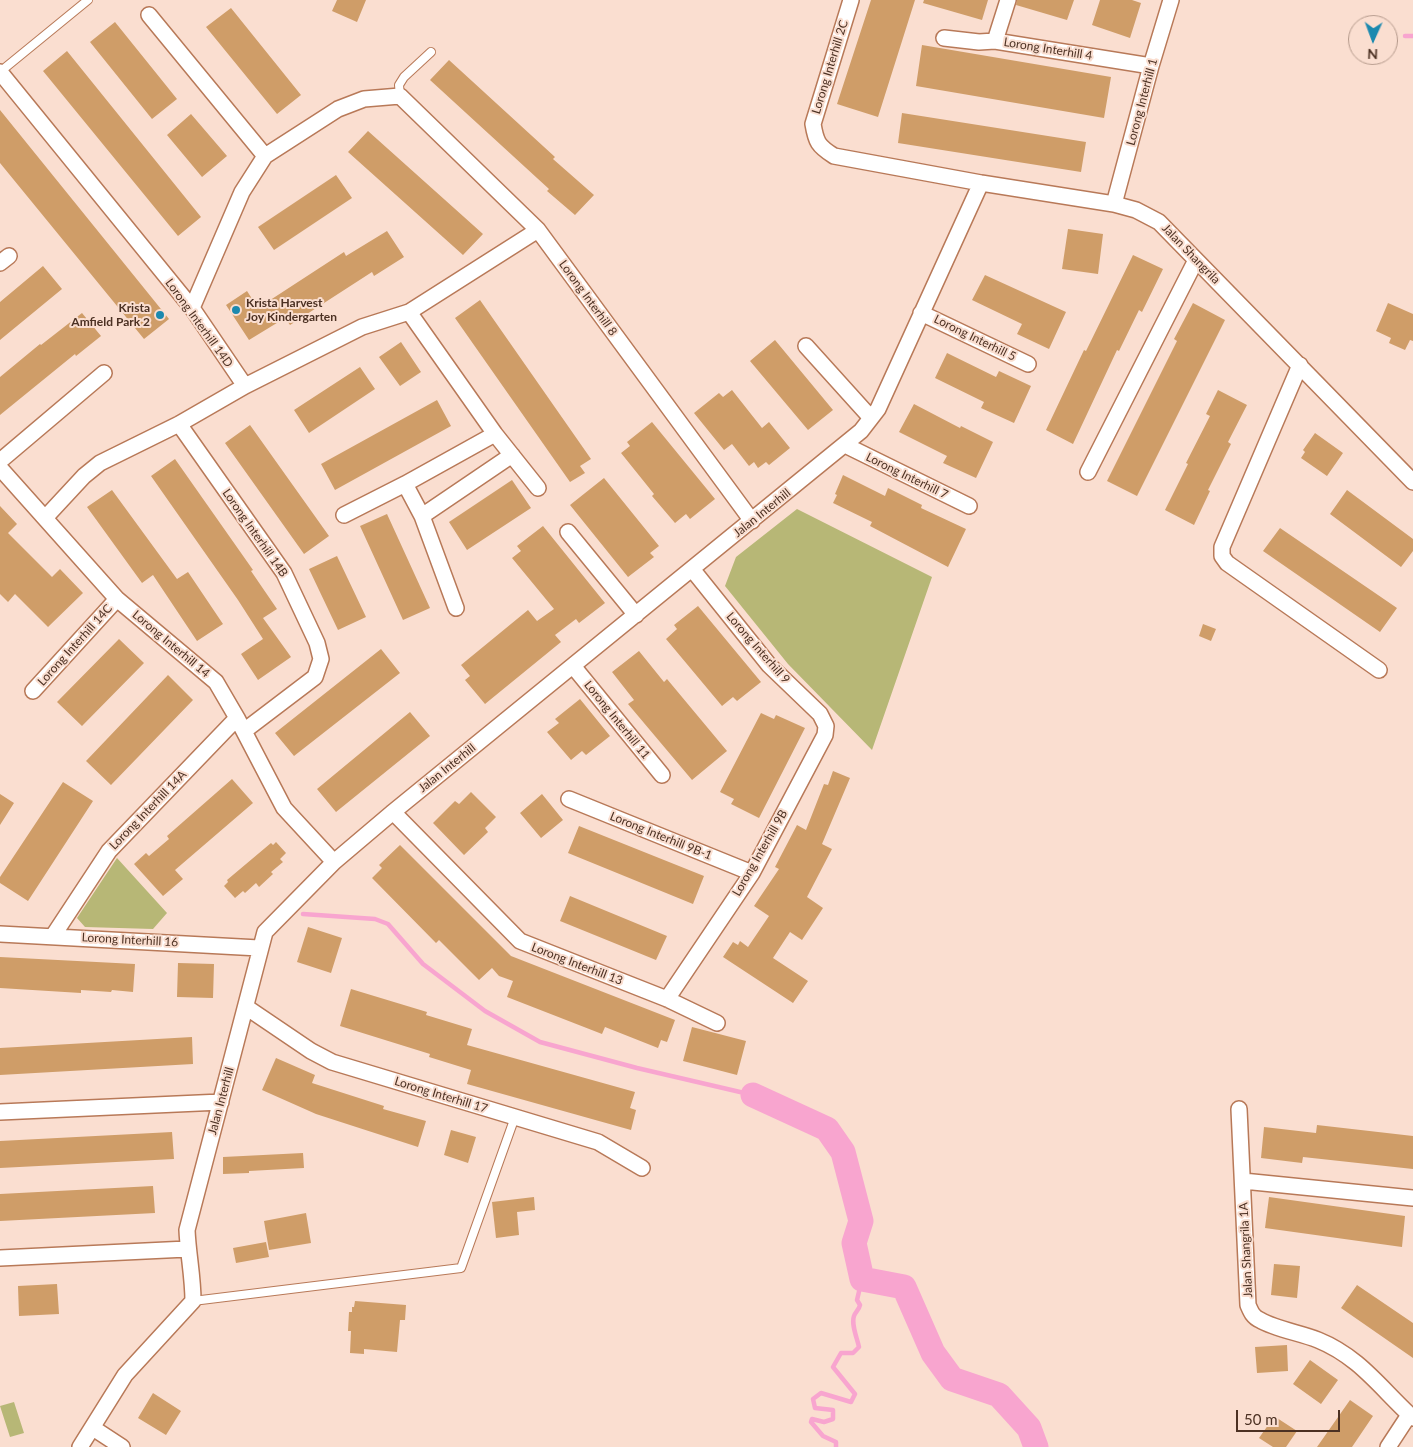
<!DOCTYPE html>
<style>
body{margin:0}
#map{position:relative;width:1413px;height:1447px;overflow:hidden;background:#faded0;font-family:Lato,sans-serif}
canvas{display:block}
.north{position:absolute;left:1348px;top:15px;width:50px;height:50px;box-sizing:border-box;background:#faded0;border:1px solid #b4998b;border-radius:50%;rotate:182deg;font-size:14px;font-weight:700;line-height:20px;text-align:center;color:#4c3123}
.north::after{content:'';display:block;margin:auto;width:18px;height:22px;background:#1b89af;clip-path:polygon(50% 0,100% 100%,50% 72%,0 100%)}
.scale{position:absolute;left:1236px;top:1410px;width:104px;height:22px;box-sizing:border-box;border:2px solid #4c3123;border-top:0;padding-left:6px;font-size:15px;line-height:18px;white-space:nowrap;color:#4c3123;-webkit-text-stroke:4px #faded0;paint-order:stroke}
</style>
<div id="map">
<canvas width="1413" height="1447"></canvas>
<div class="north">N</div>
<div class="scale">50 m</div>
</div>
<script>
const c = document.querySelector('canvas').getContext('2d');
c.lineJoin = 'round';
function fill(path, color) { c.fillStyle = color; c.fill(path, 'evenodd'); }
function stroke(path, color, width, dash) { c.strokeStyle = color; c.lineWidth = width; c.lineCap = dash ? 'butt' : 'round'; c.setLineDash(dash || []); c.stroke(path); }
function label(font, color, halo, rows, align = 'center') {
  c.font = font + ' Lato,sans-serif'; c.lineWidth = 4; c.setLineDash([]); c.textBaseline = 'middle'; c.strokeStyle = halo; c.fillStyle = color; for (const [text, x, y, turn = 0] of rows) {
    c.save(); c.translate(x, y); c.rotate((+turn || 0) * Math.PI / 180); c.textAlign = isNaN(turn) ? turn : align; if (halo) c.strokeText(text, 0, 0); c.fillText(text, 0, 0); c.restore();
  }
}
fill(new Path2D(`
 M797,509L932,577L872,750L788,664L725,586L736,557Z
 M117,858L167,913L153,929L85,927L77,918Z
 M14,1402L24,1433L10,1437L0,1406Z`), '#b7b776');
stroke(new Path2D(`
 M1405,36H1413
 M303,914L375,919L388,924L423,964L485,1011L540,1042L637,1068L753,1095
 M836,1447V1442L823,1436L811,1422L812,1419L824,1422L833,1419V1410L815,1408L813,1399L821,1393L851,1402L855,1394L833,1367L841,1353H853L859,1347C857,1338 851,1324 854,1316C855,1312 859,1310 860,1305L857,1300L862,1279`), '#f8a5cf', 4.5);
stroke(new Path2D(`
 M753,1095L827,1129L843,1152L861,1221L854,1243L862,1279L904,1287L933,1353L952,1379L999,1395L1029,1428L1036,1447`), '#f8a5cf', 25);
fill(new Path2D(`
 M337,0H366L357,22L332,11Z
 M871,0H915L878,117L837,104Z
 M924,0H988L982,20L923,3Z
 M1017,0H1074L1067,20L1016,5Z
 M1100,0H1132L1141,3L1130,38L1092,25Z
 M231,8L301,95L277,114L206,27Z
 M115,22L177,99L152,119L90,42Z
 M922,45L1111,77L1104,118L916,86Z
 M67,51L201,217L178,236L43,71Z
 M449,60L555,157L553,159L594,195L575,215L547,191L549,189L430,80Z
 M0,110L169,319L144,339L0,163Z
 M902,113L1086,142L1081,172L898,143Z
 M191,114L227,156L202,177L167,135Z
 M368,131L483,234L463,255L348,152Z
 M336,175L352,198L274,250L258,227Z
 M1068,229L1103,234L1098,274L1062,269Z
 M387,231L404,257L374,276L372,272L290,325L285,318L249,340L226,305L247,291L258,308L344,252L346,256Z
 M1133,255L1163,269L1142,312L1139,310L1119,351L1117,350L1073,444L1046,430L1084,350L1086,351Z
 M43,266L62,289L0,340V302Z
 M985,275L1066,312L1049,349L1017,334L1022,324L972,300Z
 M480,300L591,459L580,466L585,473L570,482L455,318Z
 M1193,303L1225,320L1137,496L1107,481L1177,341L1174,339Z
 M1388,303L1413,314V341L1410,340L1405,350L1389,343L1391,338L1376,331Z
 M82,313L101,336L76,356L75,354L0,415V377L40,344L41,345Z
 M775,340L833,410L808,430L750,361Z
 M401,342L421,372L400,386L379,357Z
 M947,353L996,377L999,371L1031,386L1014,423L981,408L984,402L935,378Z
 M360,367L375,389L309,433L294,410Z
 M732,390L762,428L769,422L790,448L769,465L766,462L758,468L754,462L749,466L732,444L724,450L694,413L719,393L723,397Z
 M1218,390L1247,405L1228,442L1231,444L1208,490L1210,491L1194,525L1165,510L1188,464L1186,463L1210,416L1206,414Z
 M437,400L451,426L335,490L321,464Z
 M914,404L960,428L961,426L993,442L976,478L943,463L947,456L899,432Z
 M652,422L715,499L690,519L686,514L675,523L652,496L654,494L621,453L630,446L627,442Z
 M250,425L329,536L304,554L225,443Z
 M1315,433L1343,453L1327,476L1301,458L1305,452L1303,450Z
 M175,459L253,570L251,571L277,609L263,618L291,657L258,680L241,654L263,639L238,600L151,476Z
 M843,475L885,496L888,488L922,505L921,508L966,529L948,567L870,526L872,522L833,503L837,495L835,494Z
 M604,478L659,546L650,553L654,557L628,577L570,505Z
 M512,480L531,508L467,550L449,522Z
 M112,490L177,579L188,572L223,624L197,641L153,575L142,583L87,507Z
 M1347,490L1413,539V551L1401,567L1330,514Z
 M0,506L17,524L8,533L52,577L60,569L83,593L48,627L15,594L8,602L0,594Z
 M387,514L430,608L403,620L360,526Z
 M543,526L605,603L579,623L576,619L555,635L561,642L485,704L465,680L470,676L461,665L528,610L537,621L554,609L512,558L521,551L517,546Z
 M1280,528L1397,608L1380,632L1263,551Z
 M337,556L366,617L338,630L309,569Z
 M698,606L761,682L737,701L733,697L722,706L666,639L677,629L674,625Z
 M1203,624L1216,629L1211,641L1199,636Z
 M119,639L144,663L82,726L57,702Z
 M381,649L400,673L294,756L275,733Z
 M639,651L664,682L667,679L727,751L692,780L628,704L634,700L612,672Z
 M168,675L193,700L111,785L86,761Z
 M580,699L610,736L586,755L582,751L571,760L547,732L559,723L555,719Z
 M410,712L430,736L336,812L317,789Z
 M761,713L774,719L776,715L805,728L759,818L731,804L734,799L720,792Z
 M833,771L850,778L822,844L832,849L807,897L823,908L802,940L790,932L773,958L808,981L793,1003L723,957L733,942L738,945L740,941L748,947L769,916L754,906L779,869L775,867L797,825L806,830L824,784L828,785Z
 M232,779L253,803L175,870L183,879L163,896L134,864L146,853L149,856L169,839L167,836Z
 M63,782L93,801L28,901L0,883V877Z
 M471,792L496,817L485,828L488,832L464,855L433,823L455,801L459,804Z
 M0,794L14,803L0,825Z
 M542,794L563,820L541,838L520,813Z
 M579,826L704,876L693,904L568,853Z
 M276,842L286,853L280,859L283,862L271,872L273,874L259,887L256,883L245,893L243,891L235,898L224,886L228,882L227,880L271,843L273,845Z
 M400,845L511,956L675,1020L667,1042L661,1040L658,1048L605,1027L602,1034L507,997L513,981L499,976L492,968L479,980L439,940L436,943L372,878L382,868L379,865Z
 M570,896L667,936L656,960L560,921Z
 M308,927L342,938L331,973L297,962Z
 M0,957L135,964L133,992L112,990L111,992L81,990V993L0,988Z
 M178,963L214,964L213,998L177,997Z
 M351,989L427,1012L426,1015L472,1029L467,1045L635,1092L630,1108L636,1110L631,1130L467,1084L471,1070L429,1057L430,1054L340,1026Z
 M692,1027L746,1041L737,1075L683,1061Z
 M192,1037L193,1064L0,1075V1048Z
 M276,1058L315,1075L312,1083L384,1106L383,1109L426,1121L418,1147L316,1114L262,1090Z
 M1317,1125L1413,1136V1169L1303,1157L1302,1163L1261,1158L1264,1127L1316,1133Z
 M451,1130L476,1137L468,1163L444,1155Z
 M172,1132L174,1159L0,1168V1141Z
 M303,1153L304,1168L249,1171V1173L223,1174V1157Z
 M153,1186L155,1213L0,1221V1194Z
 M534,1197L535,1210L517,1212L519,1235L496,1238L492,1202Z
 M1269,1197L1405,1216L1402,1247L1265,1228Z
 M306,1213L311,1243L269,1250L264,1221Z
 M266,1242L269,1257L236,1263L233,1248Z
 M1274,1264L1300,1266L1297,1298L1271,1295Z
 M57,1284L59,1314L19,1316L18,1286Z
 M1357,1285L1413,1323V1358L1341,1308Z
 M355,1301L406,1305L405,1320H400L397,1352L364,1349V1354L350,1353L351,1331H348L349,1312H352V1307H354Z
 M1287,1345L1288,1371L1257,1373L1255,1347Z
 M1310,1360L1338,1380L1321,1404L1293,1384Z
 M153,1393L181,1411L166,1435L138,1418Z
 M1350,1400L1373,1416L1352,1447H1317Z
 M1277,1418L1297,1431L1286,1447H1273L1259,1438L1271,1421L1274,1423Z`), '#cf9d68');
const service = new Path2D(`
 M0,72L88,0
 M400,96L399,85L404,77L431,52
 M193,1301L461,1268L515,1117`);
const minor = new Path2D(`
 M851,0L813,124C816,142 818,146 834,156L981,183L1114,204L1136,210L1159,222L1413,482
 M149,15L265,156
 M944,38L979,42L995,41L1151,66
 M995,41L1008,0
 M0,72L192,308L245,386L179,424L100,463L84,476L45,518
 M1114,204L1151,66L1171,0
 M0,263L9,256
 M192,308L242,192L265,156L338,109L364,99L400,96L538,230L752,521
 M409,312L495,434L538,488
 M921,313L1028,364
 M806,346L871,418
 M1300,365L1222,547V556L1227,563L1379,670
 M245,386L362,327L409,312L538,230
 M179,424L284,573L317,643L321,659L315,677L244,731
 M845,445L969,506
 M0,461L104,373
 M0,468L117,599L216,682L237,718L284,808L334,862
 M1088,472L1196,260
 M405,484L422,516L456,608
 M344,515L405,484L495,434
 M422,516L512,455
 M568,532L636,615
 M573,666L662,775
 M33,691L117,599
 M569,799L752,873
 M393,812L520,941L667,999L717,1023
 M0,934L259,948
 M53,936L109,851L237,718
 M667,999L752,873L825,735L826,726L820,714L769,665L692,569
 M246,1007L311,1051L332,1062L598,1142L642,1168
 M1239,1109L1248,1305C1251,1312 1253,1317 1260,1320C1275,1329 1301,1333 1318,1340C1360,1357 1381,1389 1413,1418
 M0,1112L221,1102
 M1243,1181L1413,1198
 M0,1258L187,1249
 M93,1428L122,1447
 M80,1447L125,1375L193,1301C193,1276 188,1254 187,1230L265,932L334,862L393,812L861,431L878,409L981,183
 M1388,1447L1409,1415`);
stroke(service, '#b87958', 10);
stroke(minor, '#b87958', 18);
stroke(service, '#fff', 8);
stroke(minor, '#fff', 15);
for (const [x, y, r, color] of [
 [236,310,5,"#1b89af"],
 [160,315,5,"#1b89af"]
]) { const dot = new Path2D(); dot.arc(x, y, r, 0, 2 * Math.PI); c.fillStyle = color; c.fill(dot); stroke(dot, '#faded0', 2); }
label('12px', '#4c3123', '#faded0', [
 ["Lorong Interhill 4",1048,49,9],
 ["Lorong Interhill 2C",830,67,-73],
 ["Lorong Interhill 1",1142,102,-75],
 ["Jalan Shangrila",1191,254,46],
 ["Lorong Interhill 8",588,298,54],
 ["Lorong Interhill 14D",199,323,54],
 ["Lorong Interhill 5",975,338,26],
 ["Lorong Interhill 7",907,476,26],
 ["Jalan Interhill",762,513,-39],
 ["Lorong Interhill 14B",255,533,55],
 ["Lorong Interhill 14",171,644,40],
 ["Lorong Interhill 14C",75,645,-48],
 ["Lorong Interhill 9",758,648,49],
 ["Lorong Interhill 11",617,720,51],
 ["Jalan Interhill",447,768,-39],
 ["Lorong Interhill 14A",148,810,-46],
 ["Lorong Interhill 9B-1",661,836,22],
 ["Lorong Interhill 9B",760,853,-60],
 ["Lorong Interhill 16",130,940,3],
 ["Lorong Interhill 13",577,964,21],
 ["Lorong Interhill 17",441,1095,17],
 ["Jalan Interhill",221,1101,-75],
 ["Jalan Shangrila 1A",1246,1250,-93]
]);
label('bold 12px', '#4c3123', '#faded0', [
 ["Krista Harvest",246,303],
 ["Joy Kindergarten",246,317],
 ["Krista",150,308,"right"],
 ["Amfield Park 2",150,322,"right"]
], 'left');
</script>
